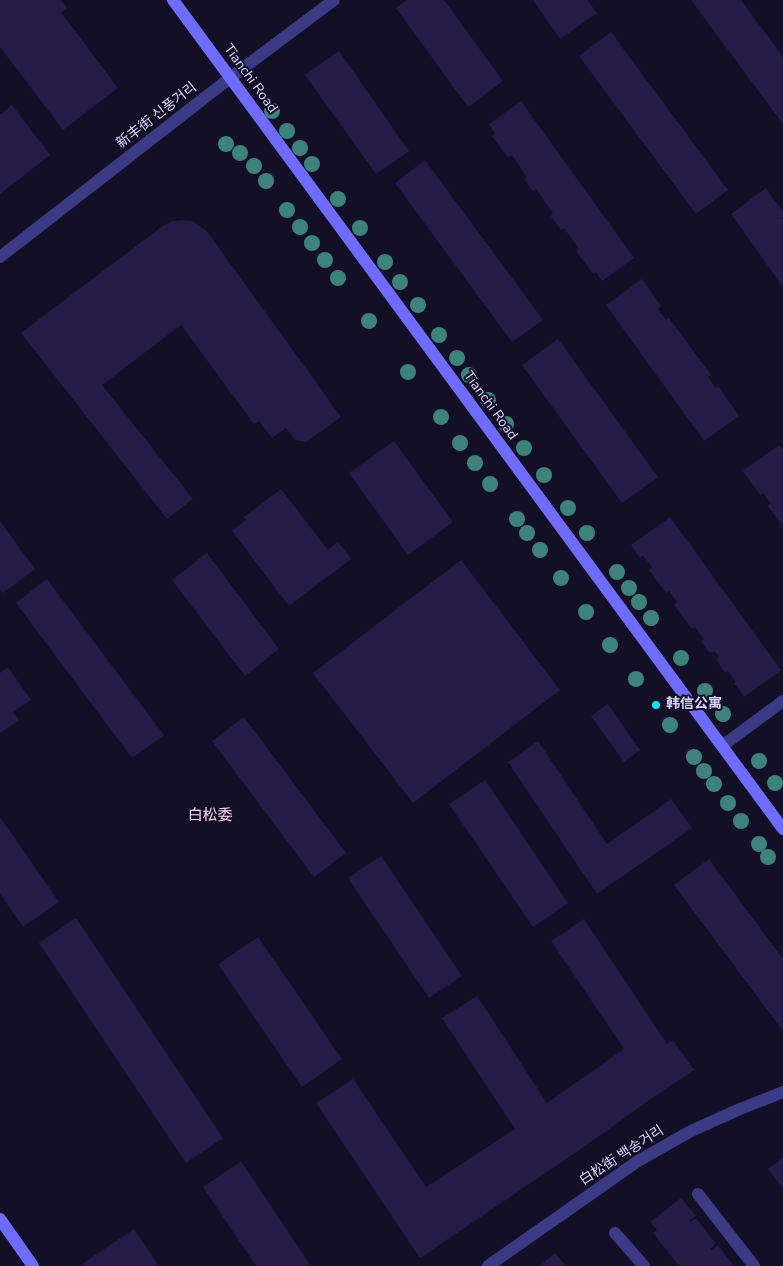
<!DOCTYPE html>
<meta charset="utf-8">
<style>
body{margin:0}
canvas{display:block;background:#130f26}
</style>
<canvas width="783" height="1266"></canvas>
<script>
const ctx = document.querySelector('canvas').getContext('2d');
ctx.lineJoin = 'round';
function fillPath(path, color) { ctx.fillStyle = color; ctx.fill(path, 'evenodd'); }
const toPath = rows => new Path2D(rows.map(r => 'M' + r).join(''));
function strokePath(path, color, width, dash) { ctx.strokeStyle = color; ctx.lineWidth = width; ctx.lineCap = dash ? 'butt' : 'round'; ctx.setLineDash(dash || []); ctx.stroke(path); }
function drawText(font, color, halo, rows, align = 'center') {
  ctx.font = font + ' "Nunito Sans","Noto Sans SC","Noto Sans KR",sans-serif'; ctx.lineWidth = 4; ctx.setLineDash([]); ctx.textBaseline = 'middle'; ctx.strokeStyle = halo; ctx.fillStyle = color; for (const [text, x, y, turn = 0] of rows) {
    ctx.save(); ctx.translate(x, y); ctx.rotate((+turn || 0) * Math.PI / 180); ctx.textAlign = isNaN(turn) ? turn : align; if (halo) ctx.strokeText(text, 0, 0); ctx.fillText(text, 0, 0); ctx.restore();
  }
}
const building = toPath([
 [0,0,61,0,67,8,61,12,118,88,63,130,0,47],
 [407,0,444,0,503,81,468,107,396,8],
 [533,0,587,0,597,13,560,39],
 [691,0,741,0,783,57,783,124],
 [611,32,728,190,696,214,579,56],
 [339,51,409,151,376,174,305,75],
 [521,101,634,258,602,281,596,272,593,274,576,251,579,249,564,228,561,230,550,215,553,213,536,189,533,191,524,179,527,177,512,155,508,158,492,136,495,133,489,124],
 [12,105,50,155,0,194,0,115],
 [425,160,543,320,512,342,395,183],
 [766,188,783,212,783,217,782,218,783,219,783,287,731,214],
 [183,220,192,221,206,230,341,417,306,442,295,440,286,428,272,438,259,421,254,424,181,325,102,385,193,499,167,519,21,333,164,225,173,221],
 [642,279,661,306,658,309,666,320,669,318,711,375,708,377,715,388,718,386,739,416,704,441,606,305],
 [558,339,658,477,622,503,522,365],
 [394,441,453,522,408,555,349,473],
 [779,445,783,450,783,522,781,524,768,506,771,503,763,493,760,495,743,471],
 [281,489,328,550,338,542,351,559,289,606,232,531,246,520,244,517],
 [670,517,781,670,744,697,734,683,736,682,728,671,725,673,716,659,719,657,714,651,710,653,701,641,704,639,695,627,692,629,674,605,677,602,669,591,666,593,649,570,652,567,643,555,640,558,631,545],
 [0,521,35,569,3,593,0,589],
 [207,553,279,649,245,676,172,580],
 [461,560,560,690,413,803,313,673],
 [47,579,164,735,132,758,16,603],
 [8,667,31,700,13,712,19,720,0,733,0,673],
 [608,704,640,750,624,762,591,716],
 [244,717,346,853,314,877,212,741],
 [538,741,607,844,671,799,692,828,597,894,508,762],
 [485,780,568,903,533,927,449,804],
 [0,817,59,902,23,927,0,894],
 [381,856,462,976,429,998,348,878],
 [709,859,783,959,783,1031,674,885],
 [76,918,223,1138,186,1163,39,943],
 [584,919,667,1044,673,1040,694,1070,655,1096,578,1151,420,1258,316,1103,353,1079,426,1187,515,1129,442,1018,477,996,547,1103,624,1049,551,941],
 [258,937,342,1059,302,1087,218,964],
 [783,1158,783,1188,768,1169],
 [241,1161,311,1266,256,1266,203,1187],
 [681,1198,696,1216,689,1221,690,1222,696,1218,716,1244,710,1249,711,1250,718,1245,734,1266,679,1266,653,1233,657,1230,650,1222],
 [134,1229,159,1266,83,1266,82,1264],
 [555,1253,566,1266,540,1266]
]);
const lane = toPath([
 [698,1194,754,1266],
 [615,1233,644,1266]
]);
const street = toPath([
 [0,257,230,78,334,0],
 [722,746,783,701],
 [488,1266,638,1161,691,1131,740,1109,783,1092]
]);
const secondary = toPath([
 [173,0,783,829],
 [0,1219,33,1266]
]);
const trees = [
 [272,111],
 [287,131],
 [226,144],
 [300,148],
 [240,153],
 [312,164],
 [254,166],
 [266,181],
 [338,199],
 [287,210],
 [300,227],
 [360,228],
 [312,243],
 [325,260],
 [385,262],
 [338,278],
 [400,282],
 [418,305],
 [369,321],
 [439,335],
 [457,358],
 [408,372],
 [469,375],
 [488,400],
 [441,417],
 [506,424],
 [460,443],
 [524,448],
 [475,463],
 [544,475],
 [490,484],
 [568,508],
 [517,519],
 [527,533],
 [587,533],
 [540,550],
 [617,572],
 [561,578],
 [629,588],
 [639,602],
 [586,612],
 [651,618],
 [610,645],
 [681,658],
 [636,679],
 [705,691],
 [723,714],
 [670,725],
 [694,757],
 [759,761],
 [704,771],
 [775,783],
 [714,784],
 [728,803],
 [741,821],
 [759,844],
 [768,857]
];
const markers = [
 [656,705,5,"#00e5ff"]
];
const streetNames = [
 ["Tianchi Road",250,79,54],
 ["新丰街 신풍거리",157,116,-38],
 ["Tianchi Road",490,406,54],
 ["白松街 백송거리",622,1156,-33]
];
const poiNames = [
 ["韩信公寓",666,705]
];
const neighbourhoodNames = [
 ["白松委",210,816]
];
fillPath(building, '#241b47');
strokePath(lane, '#3d3a85', 12);
strokePath(street, '#3d3a85', 12);
strokePath(secondary, '#6f6bff', 12);
ctx.fillStyle = '#3d827b';
for (const [x, y] of trees) { ctx.beginPath(); ctx.arc(x, y, 8, 0, 2 * Math.PI); ctx.fill(); }
for (const [x, y, r, color] of markers) { const dot = new Path2D(); dot.arc(x, y, r, 0, 2 * Math.PI); ctx.fillStyle = color; ctx.fill(dot); strokePath(dot, '#130f26', 2); }
drawText('14px', '#d9d4ff', '#130f26', streetNames);
drawText('bold 14px', '#d9d4ff', '#130f26', poiNames, 'left');
drawText('15px', '#ffd6f0', '#130f26', neighbourhoodNames);
</script>
